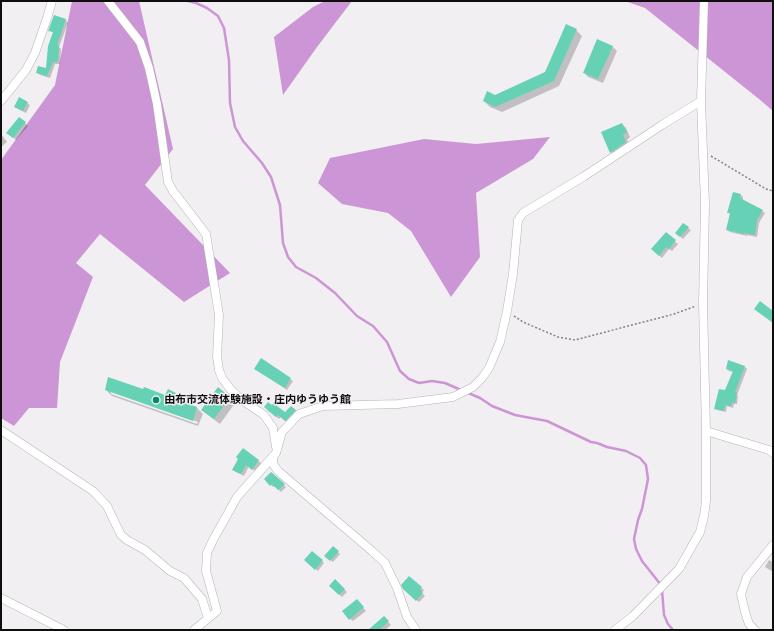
<!DOCTYPE html>
<meta charset="utf-8">
<style>
body{margin:0}
#map{position:relative;width:774px;height:631px;overflow:hidden;background:#f2eff2;font-family:"Golos Text",sans-serif}
canvas{display:block}
.frame{position:absolute;inset:0;border:2px solid #0f0e0f;pointer-events:none}
</style>
<div id="map">
<canvas width="774" height="631"></canvas>
<div class="frame"></div>
</div>
<script>
const ctx = document.querySelector('canvas').getContext('2d');
ctx.lineJoin = 'round';
function fillPath(path, color) { ctx.fillStyle = color; ctx.fill(path, 'evenodd'); }
const toPath = rows => new Path2D(rows.map(r => 'M' + r).join(''));
function strokePath(path, color, width, dash) { ctx.strokeStyle = color; ctx.lineWidth = width; ctx.lineCap = dash ? 'butt' : 'round'; ctx.setLineDash(dash || []); ctx.stroke(path); }
function drawText(font, color, halo, rows, align = 'center') {
  ctx.font = font + ' "Golos Text","Noto Sans JP",sans-serif'; ctx.lineWidth = 3; ctx.setLineDash([]); ctx.textBaseline = 'middle'; ctx.strokeStyle = halo; ctx.fillStyle = color; for (const [text, x, y, turn = 0] of rows) {
    ctx.save(); ctx.translate(x, y); ctx.rotate((+turn || 0) * Math.PI / 180); ctx.textAlign = isNaN(turn) ? turn : align; if (halo) ctx.strokeText(text, 0, 0); ctx.fillText(text, 0, 0); ctx.restore();
  }
}
const forest = toPath([
 [72,1,139,1,173,149,145,185,230,273,184,302,100,234,76,263,93,277,60,362,57,408,29,408,14,426,1,418,1,160,55,85],
 [325,1,352,1,317,47,283,95,274,37,313,7],
 [625,1,773,1,773,111,759,99,645,8],
 [550,137,533,159,476,193,480,257,451,297,411,231,388,213,342,204,318,183,330,158,424,139,476,144]
]);
const shadow = toPath([
 [54,16,66,20,68,23,59,47,61,49,60,64,55,64,50,78,40,75,37,72,47,70,54,33,50,30],
 [576,30,582,36,559,86,502,112,490,107,484,101,545,73],
 [612,46,617,51,603,83,588,77,584,72],
 [27,103,30,105,26,113,18,109,15,107],
 [25,123,28,126,16,140,10,135],
 [622,124,626,128,630,137,627,140,630,146,615,156,611,152],
 [1,134,7,142,1,147],
 [734,193,741,195,743,197,743,200,762,211,765,213,759,223,757,237,747,235,747,236,730,232,727,230,731,215,728,212],
 [683,224,691,230,683,239,676,233],
 [666,234,678,244,672,251,669,249,662,258,655,252],
 [729,362,745,367,747,369,737,395,738,396,737,404,734,404,733,408,727,406,726,412,717,410,715,408,726,391,733,372,729,371,727,369],
 [258,371,290,379,293,381,287,390],
 [106,390,143,390,166,396,176,394,181,399,181,402,197,408,203,414,198,426,112,396],
 [111,391,198,422,197,424,111,394],
 [229,397,235,403,220,424,208,415,202,410],
 [267,410,285,414,295,410,298,413,288,423,281,417,279,419],
 [243,449,261,463,255,471,249,466,244,476,236,472,233,470],
 [271,473,286,487,281,492,275,486,273,487,265,479],
 [333,547,340,554,333,562,325,556],
 [769,560,773,562,773,572,765,567],
 [322,561,324,563,318,571,308,563],
 [409,577,424,590,422,593,425,596,419,602,404,588],
 [335,581,347,592,342,597,330,586],
 [359,603,366,611,353,621,350,619],
 [384,617,391,625,385,630,374,630]
]);
const stream = toPath([
 [188,1,196,3,207,8,218,16,224,28,229,60,230,103,235,127,243,141,262,163,271,177,280,205,283,243,288,257,296,267,316,278,335,293,357,316,373,326,387,342,400,371,409,379,419,383,432,381,445,383,461,390],
 [466,392,480,398,492,406,515,415,547,421,591,442,597,443,607,447,626,451,640,458,646,465,648,479,642,509,638,520,634,539,636,549,642,561,661,585],
 [662,590,664,615,668,624,673,630]
]);
const building = toPath([
 [54,15,66,19,57,45,59,45,58,62,53,62,47,76,36,73,38,66,46,68,48,46,53,32,48,31],
 [566,24,577,29,554,81,495,107,483,101,487,91,495,95,545,72],
 [597,39,613,46,598,79,583,73],
 [19,97,28,102,23,111,14,107],
 [19,117,26,122,13,138,6,133],
 [622,123,627,132,623,135,626,142,610,153,601,132],
 [733,192,741,194,740,198,763,210,757,220,755,235,744,233,744,234,726,230,730,213,727,213],
 [683,223,689,227,680,237,675,233],
 [666,232,676,240,669,249,666,247,659,256,651,249],
 [760,301,773,311,773,323,754,309],
 [261,358,291,378,285,388,254,369],
 [728,360,745,366,735,392,737,393,735,403,732,402,731,406,725,405,724,411,714,409,719,389,725,390,733,371,726,369],
 [108,377,143,389,144,387,165,395,168,389,176,393,174,398,197,407,193,421,105,390],
 [218,387,230,397,214,419,201,410],
 [268,402,272,405,273,403,285,412,291,406,296,410,285,421,278,415,276,417,264,407],
 [243,448,259,460,252,470,246,465,241,474,232,470,238,459,236,457],
 [271,472,285,484,278,490,272,484,270,486,264,479],
 [333,546,339,551,330,561,324,556],
 [312,551,323,560,315,570,304,560],
 [409,576,422,587,420,589,423,593,416,601,403,589,401,585],
 [335,579,345,589,339,595,329,586],
 [357,599,364,607,349,620,342,611],
 [384,616,389,621,379,630,368,630]
]);
const path = toPath([
 [711,156,766,189,773,191],
 [514,316,523,322,558,337,575,340,674,314,696,306]
]);
const minor = toPath([
 [108,1,140,42,149,68,157,104,168,182,173,191,206,234,219,315,217,357,219,370,222,378,231,390,242,400,264,415,273,428,276,447],
 [1,101,26,70,35,53,47,18,52,1],
 [1,430,93,491,107,506,121,535,127,540,145,550,170,571,184,578,202,599,208,618],
 [706,431,769,450,773,453],
 [273,456,273,464,278,471,372,551,385,563,397,588,407,617,416,630],
 [1,598,64,630],
 [194,630,217,611,206,571,207,553,213,540,237,497,276,453,282,432,299,414,323,406,398,404,453,397,473,387,482,378,489,368,500,342,507,311,513,274,518,220,523,213,583,177,662,125,701,101],
 [615,630,633,616,679,569,700,532,704,516,706,501,706,431,703,303,705,204,701,101,704,1],
 [755,630,749,624,745,612,741,594,747,577,773,545]
]);
const markers = [
 [156,400,4,"#01896f"]
];
const poiNames = [
 ["由布市交流体験施設・庄内ゆうゆう館",164,400]
];
fillPath(forest, '#cc95d5');
fillPath(shadow, '#0003');
strokePath(stream, '#cd95d5', 2.5);
fillPath(building, '#66d1b4');
strokePath(minor, '#b6b3b7', 9);
strokePath(path, '#848284', 1.5, [2, 2]);
strokePath(minor, '#fff', 8);
for (const [x, y, r, color] of markers) { const dot = new Path2D(); dot.arc(x, y, r, 0, 2 * Math.PI); ctx.fillStyle = color; ctx.fill(dot); strokePath(dot, '#f2eff2', 1.5); }
drawText('bold 11px', '#0f0e0f', '#f2eff2', poiNames, 'left');
</script>
